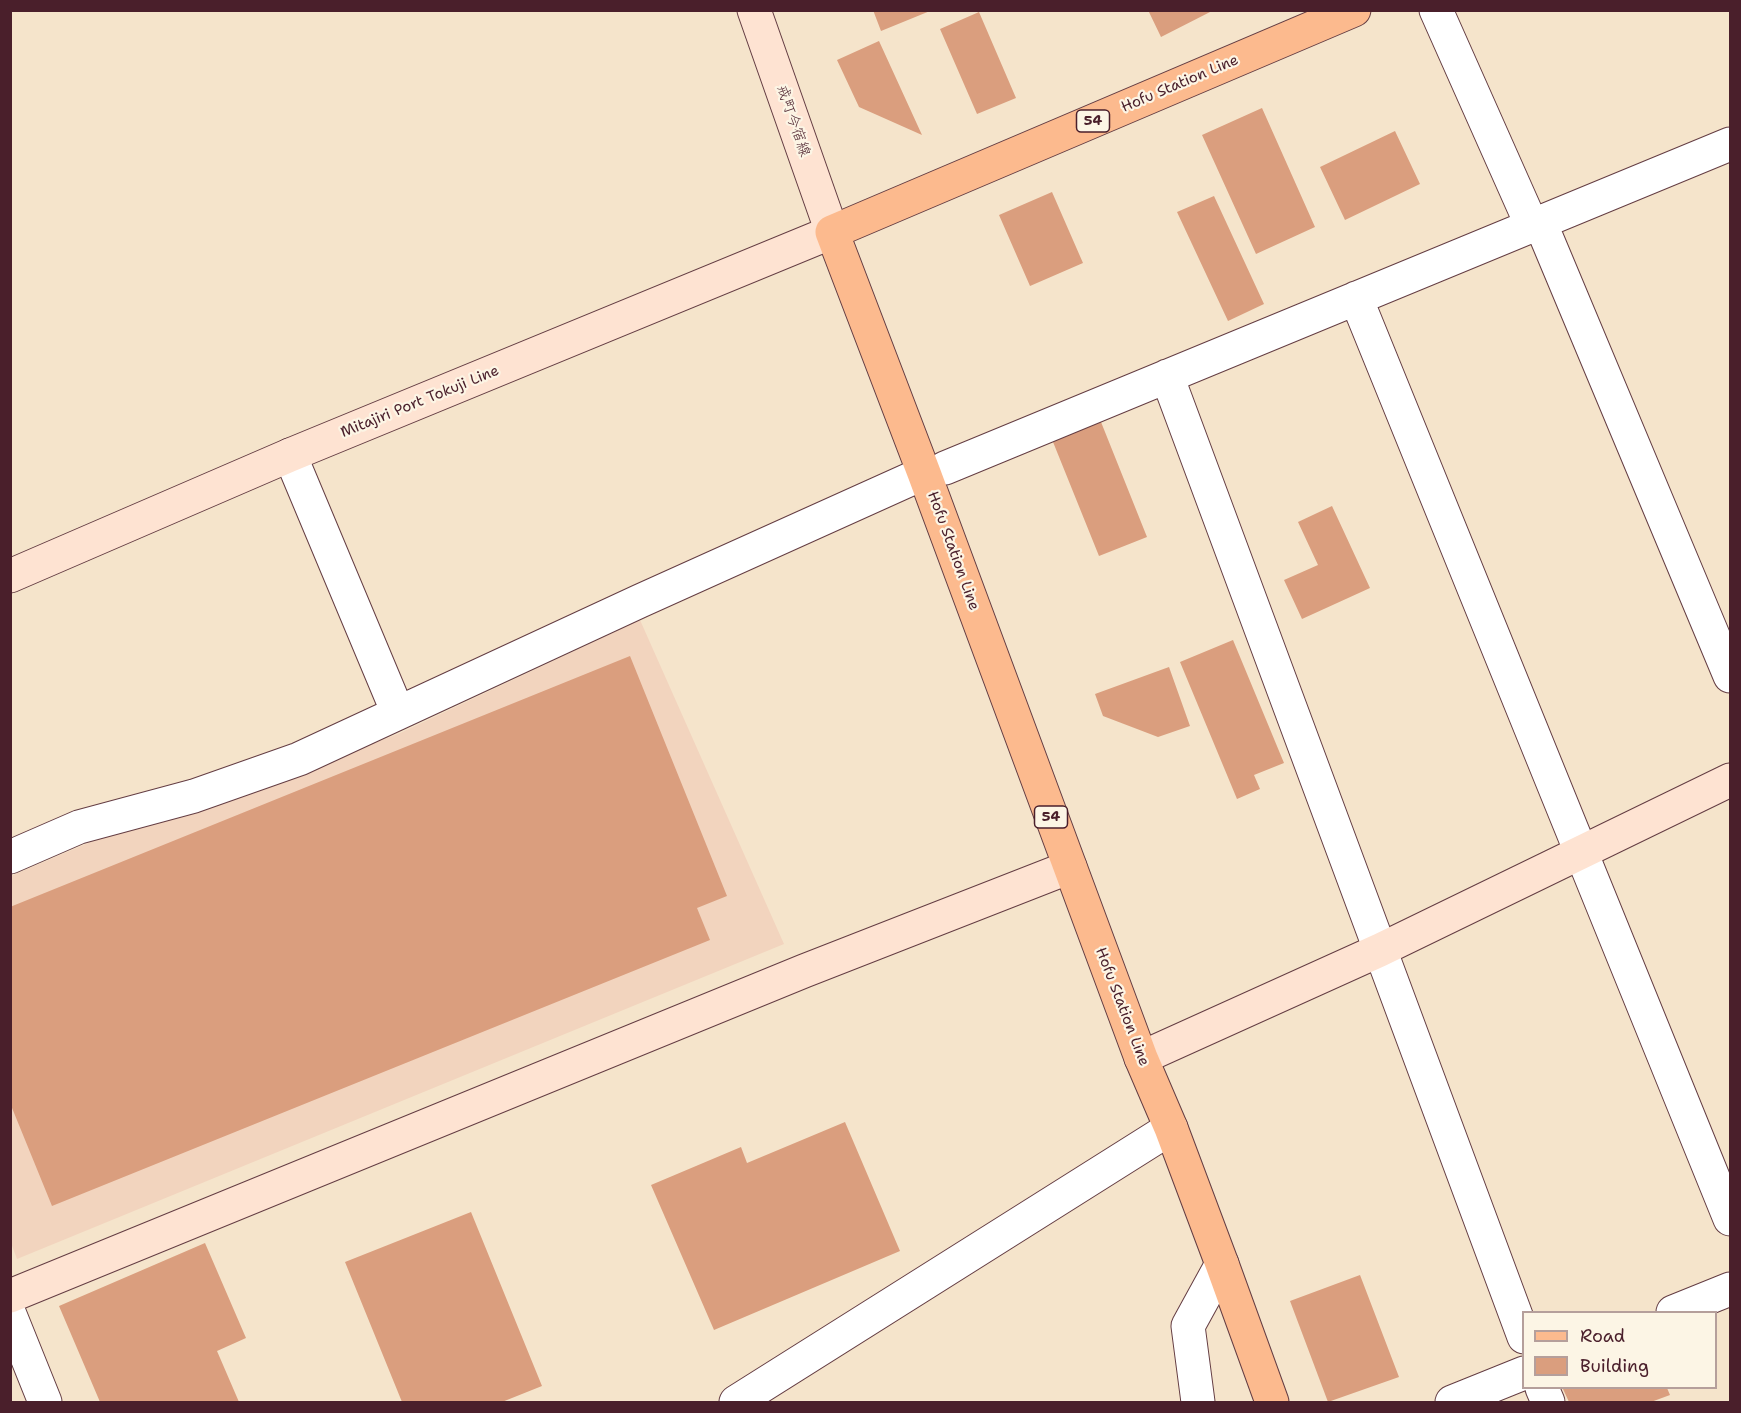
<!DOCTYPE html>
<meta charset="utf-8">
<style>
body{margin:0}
#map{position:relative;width:1741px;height:1413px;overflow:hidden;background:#f5e4cb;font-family:"Shantell Sans",sans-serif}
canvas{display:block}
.frame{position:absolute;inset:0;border:12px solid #4a1f2b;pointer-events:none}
.legend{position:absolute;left:1522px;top:1311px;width:195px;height:78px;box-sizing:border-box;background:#fcf5e5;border:2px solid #b59f9b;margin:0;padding:8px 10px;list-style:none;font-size:18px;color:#4a1f2b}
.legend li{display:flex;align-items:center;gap:12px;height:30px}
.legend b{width:30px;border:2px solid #b59f9b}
</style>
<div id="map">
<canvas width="1741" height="1413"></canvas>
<div class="frame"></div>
<ul class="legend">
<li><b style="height:8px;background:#fcba8e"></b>Road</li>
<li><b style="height:16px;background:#da9e7e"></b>Building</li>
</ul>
</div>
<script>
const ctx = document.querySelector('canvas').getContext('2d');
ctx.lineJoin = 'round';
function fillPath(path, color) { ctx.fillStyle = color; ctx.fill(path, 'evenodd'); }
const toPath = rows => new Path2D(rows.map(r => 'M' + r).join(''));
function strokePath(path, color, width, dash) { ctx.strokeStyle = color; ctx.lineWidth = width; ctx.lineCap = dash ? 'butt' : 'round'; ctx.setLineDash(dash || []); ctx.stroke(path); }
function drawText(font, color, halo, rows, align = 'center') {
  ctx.font = font + ' "Shantell Sans","Klee One",sans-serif'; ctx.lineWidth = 4.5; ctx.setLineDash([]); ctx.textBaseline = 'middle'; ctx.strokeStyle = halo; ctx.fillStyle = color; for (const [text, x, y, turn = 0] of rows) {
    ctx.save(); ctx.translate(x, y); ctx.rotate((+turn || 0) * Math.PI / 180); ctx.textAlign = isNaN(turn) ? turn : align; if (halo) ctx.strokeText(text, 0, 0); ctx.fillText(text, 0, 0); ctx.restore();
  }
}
const built = toPath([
 [640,620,784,944,17,1259,11,1243,11,876,107,835,259,786,398,734]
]);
const building = toPath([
 [873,10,930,10,930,11,881,31],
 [1148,10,1214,10,1161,37],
 [979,12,1016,98,977,114,940,29],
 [879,41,922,135,859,107,837,60],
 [1262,108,1315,227,1256,254,1202,135],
 [1395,131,1420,184,1345,220,1320,167],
 [1052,192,1083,263,1030,286,999,215],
 [1214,196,1264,304,1228,321,1177,212],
 [1099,417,1147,537,1099,556,1051,437],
 [1332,506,1370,588,1302,619,1284,580,1318,565,1298,522],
 [1233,640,1284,763,1254,775,1260,789,1237,799,1180,662],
 [630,656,727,896,697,908,710,940,52,1206,10,1103,10,907],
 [1169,667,1190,726,1158,737,1103,716,1095,694],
 [845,1122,900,1251,714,1330,651,1185,741,1147,747,1163],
 [471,1212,542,1386,502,1402,402,1402,345,1262],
 [205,1243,246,1338,217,1351,239,1402,100,1402,59,1306],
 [1360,1275,1399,1377,1328,1402,1290,1301],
 [1568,1388,1667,1388,1670,1395,1651,1402,1569,1402,1563,1389]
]);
const street = toPath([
 [1436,10,1532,226],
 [1540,222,1730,676],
 [1356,298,1730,1219],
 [1167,376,1524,1337],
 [290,455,398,713],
 [945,468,1730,144],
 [10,857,79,827,194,796,299,759,640,601,924,473],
 [1673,1312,1730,1289],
 [10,1315,45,1402],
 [1542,1388,1548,1402],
 [736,1402,1171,1128],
 [1198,1402,1188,1326,1222,1264],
 [1452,1402,1524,1373]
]);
const secondary = toPath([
 [10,576,290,455,832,232,754,10],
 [1141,1058,1380,950,1730,780],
 [10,1296,804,971,1070,867]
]);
const primary = toPath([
 [1272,1402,1222,1264,1171,1128,1141,1058,924,473,832,232,1354,10]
]);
const shields = [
 [1093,121,33],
 [1051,817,33]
];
const shieldNames = [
 ["54",1093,121],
 ["54",1051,817]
];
const streetNames = [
 ["Hofu Station Line",1180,84,-23],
 ["戒町今宿線",793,121,71],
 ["Mitajiri Port Tokuji Line",420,402,-22],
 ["Hofu Station Line",953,551,70],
 ["Hofu Station Line",1122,1007,69]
];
fillPath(built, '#f2d4be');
fillPath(building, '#da9e7e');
strokePath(street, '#643d43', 35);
strokePath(secondary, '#643d43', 35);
strokePath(primary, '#643d43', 35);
strokePath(street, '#fff', 33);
strokePath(secondary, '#fee3d2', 33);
strokePath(primary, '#fcba8e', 33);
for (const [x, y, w] of shields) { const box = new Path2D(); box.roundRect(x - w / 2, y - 11, w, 22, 4.5); ctx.fillStyle = '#fcf5e5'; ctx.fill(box); strokePath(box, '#4a1f2b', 1.5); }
drawText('bold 14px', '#4a1f2b', null, shieldNames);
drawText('15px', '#4a1f2b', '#fcf5e5', streetNames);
</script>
